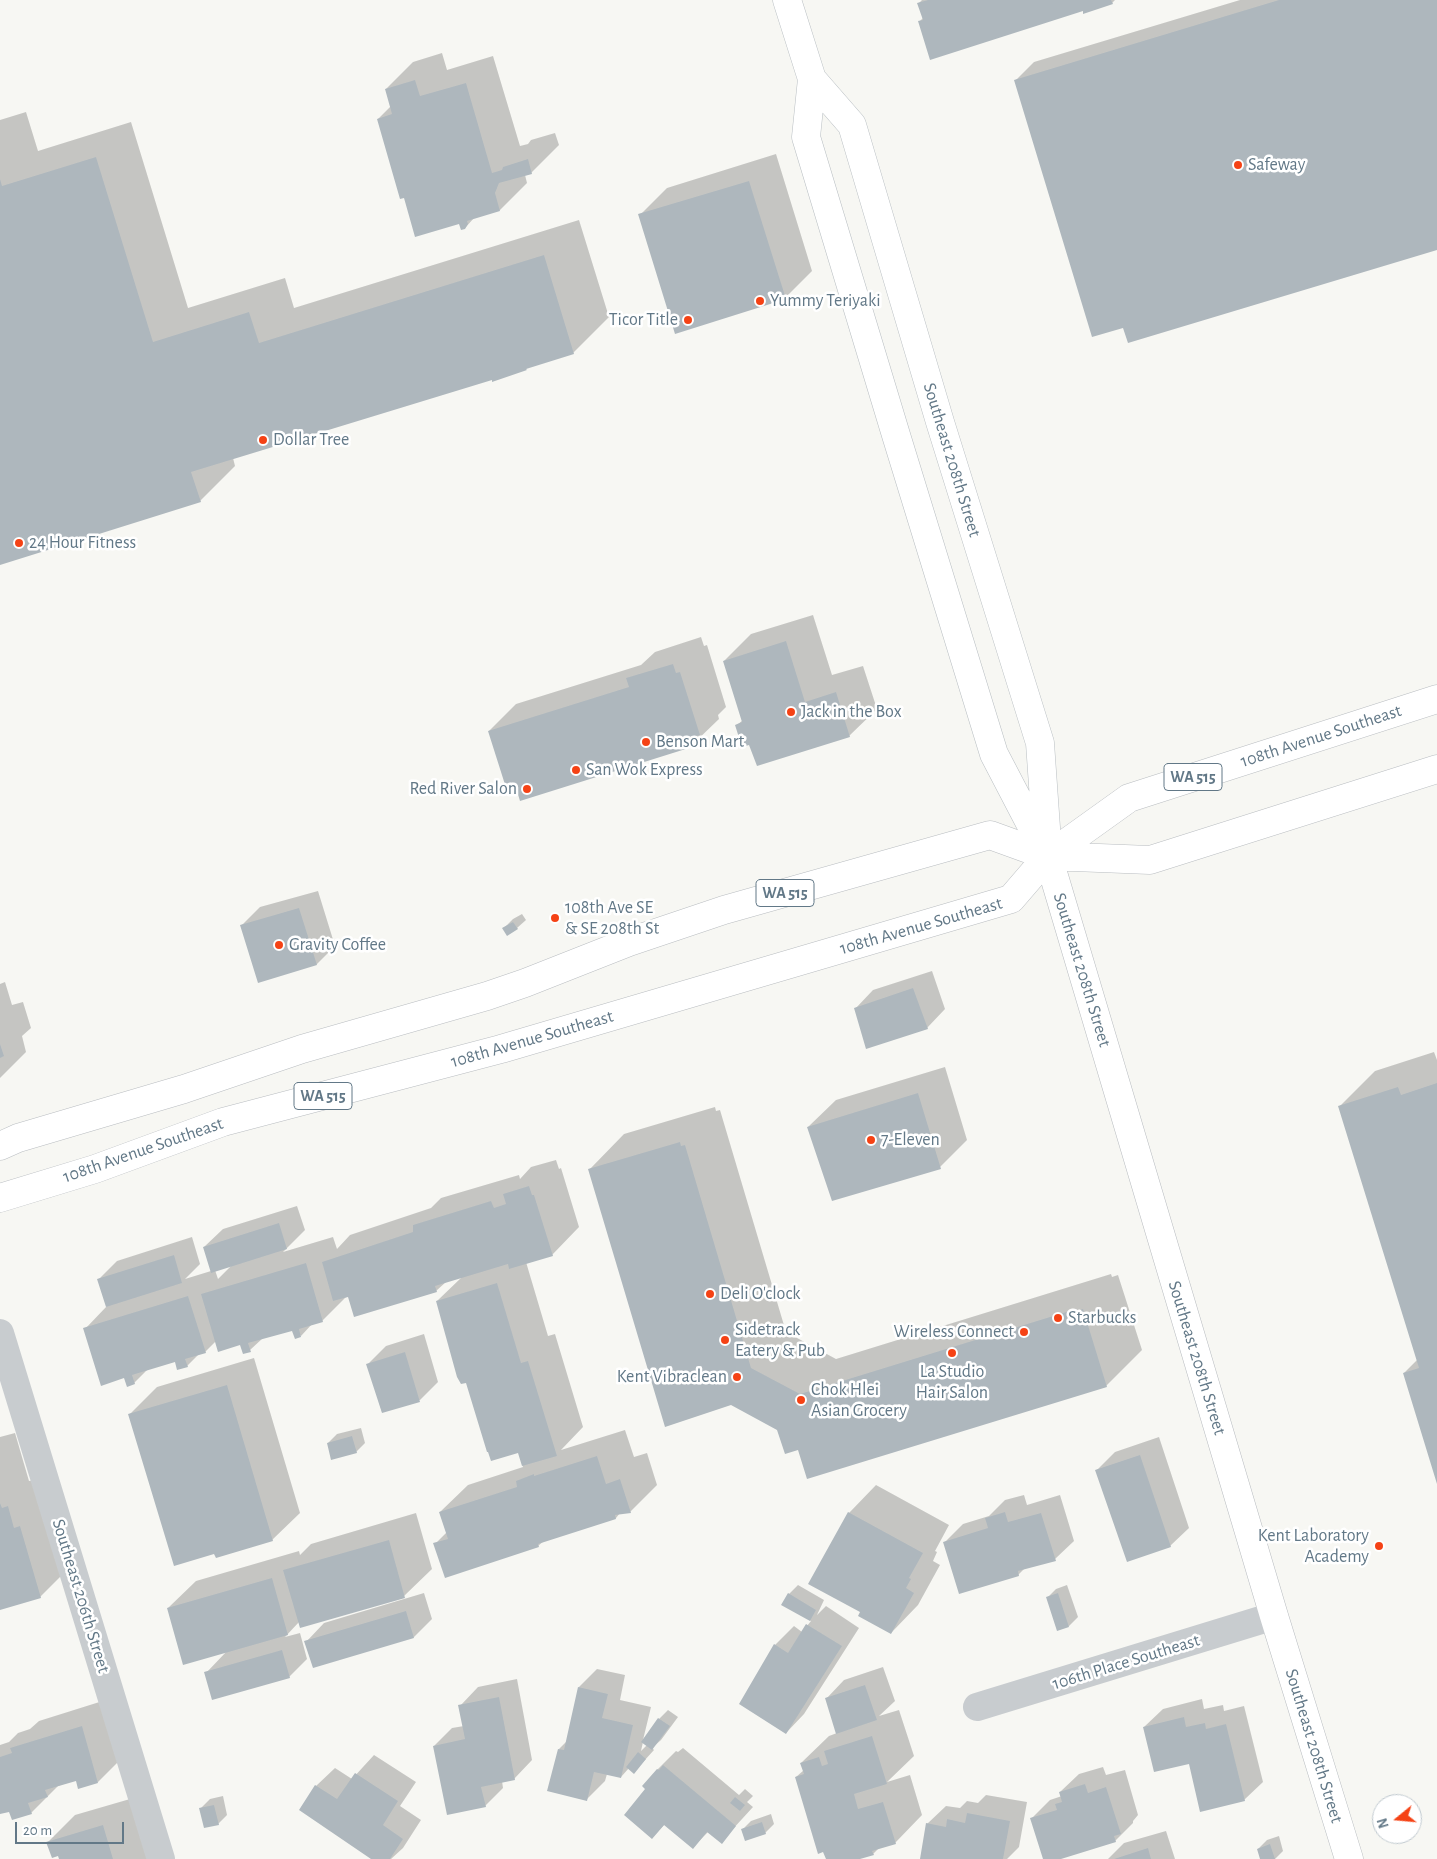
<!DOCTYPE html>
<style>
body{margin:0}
#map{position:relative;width:1437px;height:1859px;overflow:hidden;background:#f7f7f3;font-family:"Alegreya Sans",sans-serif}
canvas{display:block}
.north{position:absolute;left:1372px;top:1794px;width:50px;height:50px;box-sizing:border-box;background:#fff;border:1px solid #c0c9cf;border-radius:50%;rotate:253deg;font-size:14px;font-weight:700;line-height:20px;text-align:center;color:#627887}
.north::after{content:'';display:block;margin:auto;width:18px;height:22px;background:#f54215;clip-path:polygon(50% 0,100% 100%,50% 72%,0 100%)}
.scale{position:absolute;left:15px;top:1822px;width:109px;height:22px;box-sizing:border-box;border:2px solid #627887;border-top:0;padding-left:6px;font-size:15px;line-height:18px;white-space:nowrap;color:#627887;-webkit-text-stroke:4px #fff;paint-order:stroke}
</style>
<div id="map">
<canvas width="1437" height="1859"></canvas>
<div class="north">N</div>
<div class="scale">20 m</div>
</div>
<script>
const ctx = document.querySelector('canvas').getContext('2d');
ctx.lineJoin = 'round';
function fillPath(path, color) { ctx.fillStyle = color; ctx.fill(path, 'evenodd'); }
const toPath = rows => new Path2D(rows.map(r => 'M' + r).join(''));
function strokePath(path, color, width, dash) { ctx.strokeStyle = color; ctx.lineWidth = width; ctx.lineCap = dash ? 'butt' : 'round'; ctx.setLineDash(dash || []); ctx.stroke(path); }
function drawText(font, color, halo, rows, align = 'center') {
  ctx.font = font + ' "Alegreya Sans",sans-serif'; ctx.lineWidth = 5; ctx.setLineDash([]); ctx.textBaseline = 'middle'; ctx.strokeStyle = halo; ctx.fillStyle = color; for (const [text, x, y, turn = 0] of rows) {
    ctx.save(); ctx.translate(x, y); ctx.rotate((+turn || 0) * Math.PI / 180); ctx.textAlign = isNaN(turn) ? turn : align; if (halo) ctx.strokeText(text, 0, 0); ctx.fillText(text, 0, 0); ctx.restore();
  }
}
const shadow = toPath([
 [922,0,1115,0,1112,3,1084,10,919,22,923,18,919,3],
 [1240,0,1437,0,1437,248,1124,326,1016,80,1034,62],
 [442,53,447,70,493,56,520,146,528,144,531,140,555,133,559,145,531,173,525,175,527,183,500,210,474,218,465,228,460,223,405,196,378,119,391,106,386,89,413,62],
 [26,112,38,151,131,122,188,308,285,278,294,308,579,220,609,317,573,353,529,366,526,369,493,378,233,458,235,466,200,501,0,563,0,120],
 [776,154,812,271,785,298,640,215,667,188],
 [813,615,832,675,863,666,877,709,849,736,750,743,737,725,743,720,724,661,751,634],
 [701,637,704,646,707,645,726,707,718,715,719,719,691,746,518,790,489,731,516,704,641,665,655,652],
 [318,891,335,946,317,964,259,981,241,926,260,907],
 [522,914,526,920,517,928,504,928,513,919],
 [932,971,945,1009,927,1028,855,1009,873,990],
 [5,982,12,1005,23,1002,31,1028,22,1036,26,1052,0,1078,0,984],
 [1434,1052,1437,1060,1437,1481,1404,1373,1418,1359,1340,1106,1375,1071],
 [945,1067,967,1140,940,1167,808,1127,836,1100],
 [715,1107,716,1111,720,1110,786,1332,836,1359,1111,1274,1112,1277,1118,1275,1142,1350,1106,1386,799,1448,779,1429,589,1170,624,1134],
 [556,1160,559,1169,561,1168,579,1227,552,1255,526,1262,548,1336,555,1334,583,1427,561,1450,625,1430,634,1457,647,1453,657,1485,630,1512,620,1513,616,1518,545,1540,538,1546,435,1544,447,1532,440,1512,468,1485,523,1467,519,1451,467,1381,437,1301,462,1277,446,1282,436,1291,348,1295,322,1321,313,1323,301,1336,293,1329,263,1338,250,1350,241,1344,216,1341,205,1352,199,1354,187,1366,176,1361,148,1369,134,1383,125,1377,85,1329,107,1306,99,1279,117,1261,192,1237,200,1264,185,1279,211,1271,204,1247,223,1229,297,1206,305,1230,283,1252,333,1237,337,1249,350,1235,431,1208,441,1198,519,1175,520,1179,531,1167],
 [232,1265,218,1279,215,1270],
 [424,1334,438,1382,420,1400,382,1412,368,1364,386,1346],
 [254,1358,300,1513,272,1540,130,1414,157,1387],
 [361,1428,365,1443,356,1452,328,1443,337,1434],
 [15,1433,29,1481,35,1480,67,1570,40,1597,0,1609,0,1437],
 [1159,1437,1189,1528,1170,1546,1097,1470,1115,1452],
 [876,1485,949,1525,935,1551,937,1552,933,1561,940,1565,918,1605,891,1633,861,1612,849,1513],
 [1024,1495,1027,1505,1060,1495,1074,1541,1055,1559,1025,1568,1018,1575,945,1542,963,1524,989,1516,1005,1500],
 [416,1513,432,1569,404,1596,299,1622,285,1637,300,1633,307,1659,289,1677,206,1673,227,1651,168,1608,196,1581,299,1551,300,1555,311,1544],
 [798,1585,824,1600,817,1615,826,1606,859,1628,804,1714,786,1733,756,1676,775,1645,794,1626,802,1632,811,1621,783,1604,789,1594],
 [1067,1585,1078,1617,1069,1626,1058,1630,1047,1598,1056,1589],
 [424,1593,432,1619,414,1637,306,1642,324,1623],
 [883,1667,895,1701,879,1716,899,1710,914,1756,887,1782,910,1775,922,1815,895,1843,880,1847,873,1854,855,1859,827,1859,796,1777,804,1770,801,1763,829,1736,837,1733,826,1699,844,1680],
 [597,1669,625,1675,620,1700,651,1707,643,1740,659,1719,668,1710,678,1717,661,1740,652,1748,654,1750,634,1772,629,1768,621,1777,607,1774,605,1781,587,1799,559,1749,567,1741,579,1687],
 [643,1742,647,1745,641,1751],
 [517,1679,532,1760,514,1779,502,1781,503,1788,485,1806,434,1746,452,1728,464,1726,460,1706,478,1687],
 [109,1699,125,1755,98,1782,77,1779,58,1786,31,1813,10,1810,0,1813,0,1745,9,1742,18,1733,30,1729,39,1721],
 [1202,1699,1204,1709,1223,1705,1224,1711,1244,1706,1263,1782,1244,1800,1189,1763,1144,1727,1163,1709],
 [683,1748,739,1795,745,1789,753,1796,747,1802,753,1807,721,1842,709,1831,693,1847,665,1824,652,1838,647,1789,658,1769,676,1751,678,1752],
 [374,1755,416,1782,400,1806,421,1820,403,1848,391,1859,374,1859,316,1786,335,1768,352,1779],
 [1103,1767,1106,1775,1125,1770,1138,1815,1133,1821,1133,1823,1115,1841,1057,1859,1044,1859,1032,1818,1050,1800,1062,1796,1060,1792,1079,1774],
 [986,1795,1027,1802,1019,1847,1007,1859,921,1859,927,1824,946,1806,960,1808,967,1801,978,1803],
 [223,1796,227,1815,218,1824,201,1808,210,1799],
 [130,1799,148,1859,61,1859,48,1842,75,1815],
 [771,1814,774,1824,765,1833,743,1829,751,1821],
 [1166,1831,1175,1859,1108,1859,1124,1843],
 [1279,1836,1283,1851,1275,1859,1262,1859,1258,1849,1267,1840]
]);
const building = toPath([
 [928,0,1111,0,1113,4,1083,14,1083,11,930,60,918,21,923,20,917,3],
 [1279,0,1437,0,1437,250,1128,343,1123,328,1092,337,1014,80],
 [415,80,420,96,466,83,492,173,502,170,503,167,528,159,532,174,499,183,495,193,500,211,467,221,468,224,465,229,461,230,459,224,415,237,404,198,400,199,377,119,392,114,385,89],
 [96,157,153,342,249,312,259,343,544,255,574,354,526,369,527,370,492,382,492,380,191,472,201,502,0,565,0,179,2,186],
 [749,181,786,299,675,334,638,214],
 [786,641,805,702,836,692,850,737,757,766,749,745,742,747,735,725,742,722,723,661],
 [673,664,676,673,680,672,700,735,689,738,692,747,520,801,517,791,508,794,488,731,629,687,626,678],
 [299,908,317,965,258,983,240,925],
 [513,922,518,929,507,936,502,928],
 [913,988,928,1029,866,1049,854,1008],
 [0,1044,4,1056,0,1058],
 [1437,1083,1437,1484,1403,1373,1419,1368,1338,1106,1398,1087,1401,1095],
 [918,1093,941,1169,832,1201,807,1127],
 [680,1142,681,1146,685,1145,751,1368,800,1394,1076,1309,1077,1311,1083,1309,1107,1387,807,1479,798,1450,785,1454,777,1430,731,1405,665,1427,588,1169],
 [529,1186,532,1195,534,1195,553,1256,509,1269,508,1264,435,1286,437,1292,354,1317,348,1297,333,1301,322,1262,413,1232,413,1225,491,1201,494,1208,506,1204,503,1194],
 [279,1223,287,1249,211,1273,203,1247],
 [174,1255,182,1283,106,1307,97,1279],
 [306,1263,323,1322,299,1329,301,1337,295,1339,292,1331,248,1343,251,1352,243,1354,240,1345,218,1352,201,1294],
 [497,1283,521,1363,528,1361,557,1456,522,1466,518,1453,491,1461,488,1452,487,1452,466,1383,461,1384,457,1377,436,1301],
 [188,1296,206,1353,185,1359,188,1367,177,1370,175,1362,132,1375,135,1384,127,1387,124,1378,101,1386,83,1328],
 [405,1352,420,1402,382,1413,366,1364],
 [227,1385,273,1541,216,1558,214,1554,174,1566,128,1414],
 [352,1436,357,1453,331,1460,327,1443],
 [1140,1455,1171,1547,1127,1562,1095,1470],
 [597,1456,606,1484,620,1479,631,1513,615,1515,616,1519,538,1544,539,1547,445,1578,433,1543,448,1539,439,1512,517,1487,516,1481,534,1474,534,1476],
 [0,1503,2,1508,8,1506,14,1528,20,1526,41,1598,0,1610],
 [848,1512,923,1553,909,1578,911,1579,906,1588,914,1593,891,1634,858,1616,860,1612,808,1584],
 [1005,1512,1008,1522,1041,1513,1056,1561,1018,1571,1019,1576,959,1594,943,1542,988,1528,985,1518],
 [389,1540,405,1598,300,1628,283,1570],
 [272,1578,288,1635,183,1665,167,1608],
 [788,1593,816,1610,810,1621,781,1605],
 [1058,1593,1069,1627,1057,1631,1046,1597],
 [406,1611,414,1638,313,1668,304,1641],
 [806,1624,842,1646,786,1734,739,1704,774,1644,788,1653],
 [282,1650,290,1678,212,1700,204,1672],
 [865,1685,877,1720,836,1734,825,1698],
 [578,1687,608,1694,602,1718,633,1725,621,1778,594,1772,587,1801,547,1791,558,1749,564,1750],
 [499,1697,515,1780,481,1787,486,1807,447,1815,433,1746,465,1739,458,1705],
 [1184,1717,1186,1727,1205,1723,1206,1729,1226,1724,1245,1801,1200,1812,1189,1764,1154,1772,1143,1727],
 [658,1718,670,1726,652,1750,641,1742],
 [82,1726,98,1783,78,1789,76,1781,45,1790,48,1797,28,1803,32,1814,12,1820,9,1812,0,1814,0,1757,12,1753,10,1748],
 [872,1736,887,1784,854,1794,858,1809,883,1802,896,1844,872,1851,874,1855,860,1859,826,1859,823,1852,818,1854,795,1777,804,1774,800,1763,819,1757,822,1766,828,1764,824,1751],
 [638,1752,646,1759,634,1774,626,1767],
 [663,1765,736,1826,722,1844,707,1832,693,1849,664,1825,652,1839,624,1815,645,1789,642,1786,657,1769,659,1770],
 [355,1773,398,1801,383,1825,403,1839,390,1859,371,1859,299,1810,315,1785,337,1799],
 [1085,1784,1088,1793,1106,1787,1121,1834,1114,1836,1116,1842,1061,1859,1043,1859,1030,1818,1057,1810,1055,1804,1062,1802,1059,1792],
 [735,1797,745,1805,740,1811,730,1803],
 [214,1805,219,1825,204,1828,199,1808],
 [967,1813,1010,1821,1003,1859,920,1859,926,1823,946,1827,947,1819,965,1823],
 [762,1822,766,1834,745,1841,741,1829],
 [103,1825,113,1859,59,1859,58,1856,52,1858,46,1842],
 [1270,1844,1275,1859,1260,1859,1257,1849],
 [1148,1848,1151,1859,1114,1859]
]);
const minor = toPath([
 [0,1333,161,1859],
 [977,1707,1274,1616]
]);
const secondary = toPath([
 [787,0,812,79,852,125,940,422,1040,743,1048,856],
 [812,79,806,137,896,435,994,754,1043,848]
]);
const primary = toPath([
 [1048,856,1274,1616,1349,1859],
 [0,1146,18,1138,184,1089,302,1049,487,996,525,983,629,942,724,910,990,835,1048,856,1150,860,1437,769],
 [0,1198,95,1169,223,1122,501,1049,1011,899,1048,856,1129,798,1437,699]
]);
const markers = [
 [1238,165,5,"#f54215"],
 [760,301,5,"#f54215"],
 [688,320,5,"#f54215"],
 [263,440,5,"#f54215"],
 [19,543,5,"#f54215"],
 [791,712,5,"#f54215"],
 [646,742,5,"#f54215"],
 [576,770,5,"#f54215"],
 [527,789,5,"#f54215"],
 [555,918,5,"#f54215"],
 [279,945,5,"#f54215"],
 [871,1140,5,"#f54215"],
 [710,1294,5,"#f54215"],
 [1058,1318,5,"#f54215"],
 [1024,1332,5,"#f54215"],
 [725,1340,5,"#f54215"],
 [952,1353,5,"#f54215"],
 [737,1377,5,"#f54215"],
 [801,1400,5,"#f54215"],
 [1379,1546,5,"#f54215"]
];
const shields = [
 [1193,777,58],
 [785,893,58],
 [323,1096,58]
];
const shieldNames = [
 ["WA 515",1193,777],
 ["WA 515",785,893],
 ["WA 515",323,1096]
];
const poiNames = [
 ["Safeway",1248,165],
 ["Yummy Teriyaki",770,301],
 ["Ticor Title",678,320,"right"],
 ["Dollar Tree",273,440],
 ["24 Hour Fitness",29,543],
 ["Jack in the Box",801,712],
 ["Benson Mart",656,742],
 ["San Wok Express",586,770],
 ["Red River Salon",517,789,"right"],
 ["108th Ave SE",565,908],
 ["& SE 208th St",565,929],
 ["Gravity Coffee",289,945],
 ["7-Eleven",881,1140],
 ["Deli O'clock",720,1294],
 ["Starbucks",1068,1318],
 ["Sidetrack",735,1330],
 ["Eatery & Pub",735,1351],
 ["Wireless Connect",1014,1332,"right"],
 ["La Studio",952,1372,"center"],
 ["Hair Salon",952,1393,"center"],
 ["Kent Vibraclean",727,1377,"right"],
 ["Chok Hlei",811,1390],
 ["Asian Grocery",811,1411],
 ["Kent Laboratory",1369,1536,"right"],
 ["Academy",1369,1557,"right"]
];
const streetNames = [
 ["Southeast 208th Street",952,460,73],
 ["108th Avenue Southeast",1321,736,-18],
 ["108th Avenue Southeast",921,926,-16],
 ["Southeast 208th Street",1082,970,73],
 ["108th Avenue Southeast",532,1039,-16],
 ["108th Avenue Southeast",143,1150,-19],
 ["Southeast 208th Street",1197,1358,73],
 ["Southeast 206th Street",81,1596,73],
 ["106th Place Southeast",1126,1662,-17],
 ["Southeast 208th Street",1314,1746,73]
];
fillPath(shadow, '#0003');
fillPath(building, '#aeb7bd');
strokePath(secondary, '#b8bec2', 29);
strokePath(primary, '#b9bdc1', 29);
strokePath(minor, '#c8cccf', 28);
strokePath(secondary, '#fff', 28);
strokePath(primary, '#fff', 28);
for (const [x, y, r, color] of markers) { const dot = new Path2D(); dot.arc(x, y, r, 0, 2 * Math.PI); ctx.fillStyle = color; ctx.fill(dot); strokePath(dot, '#fff', 2); }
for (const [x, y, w] of shields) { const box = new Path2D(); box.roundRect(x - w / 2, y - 13.5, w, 27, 4); ctx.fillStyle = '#fff'; ctx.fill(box); strokePath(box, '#627887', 1); }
drawText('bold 16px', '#627887', null, shieldNames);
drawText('18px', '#627887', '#fff', poiNames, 'left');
drawText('18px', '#627887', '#fff', streetNames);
</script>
